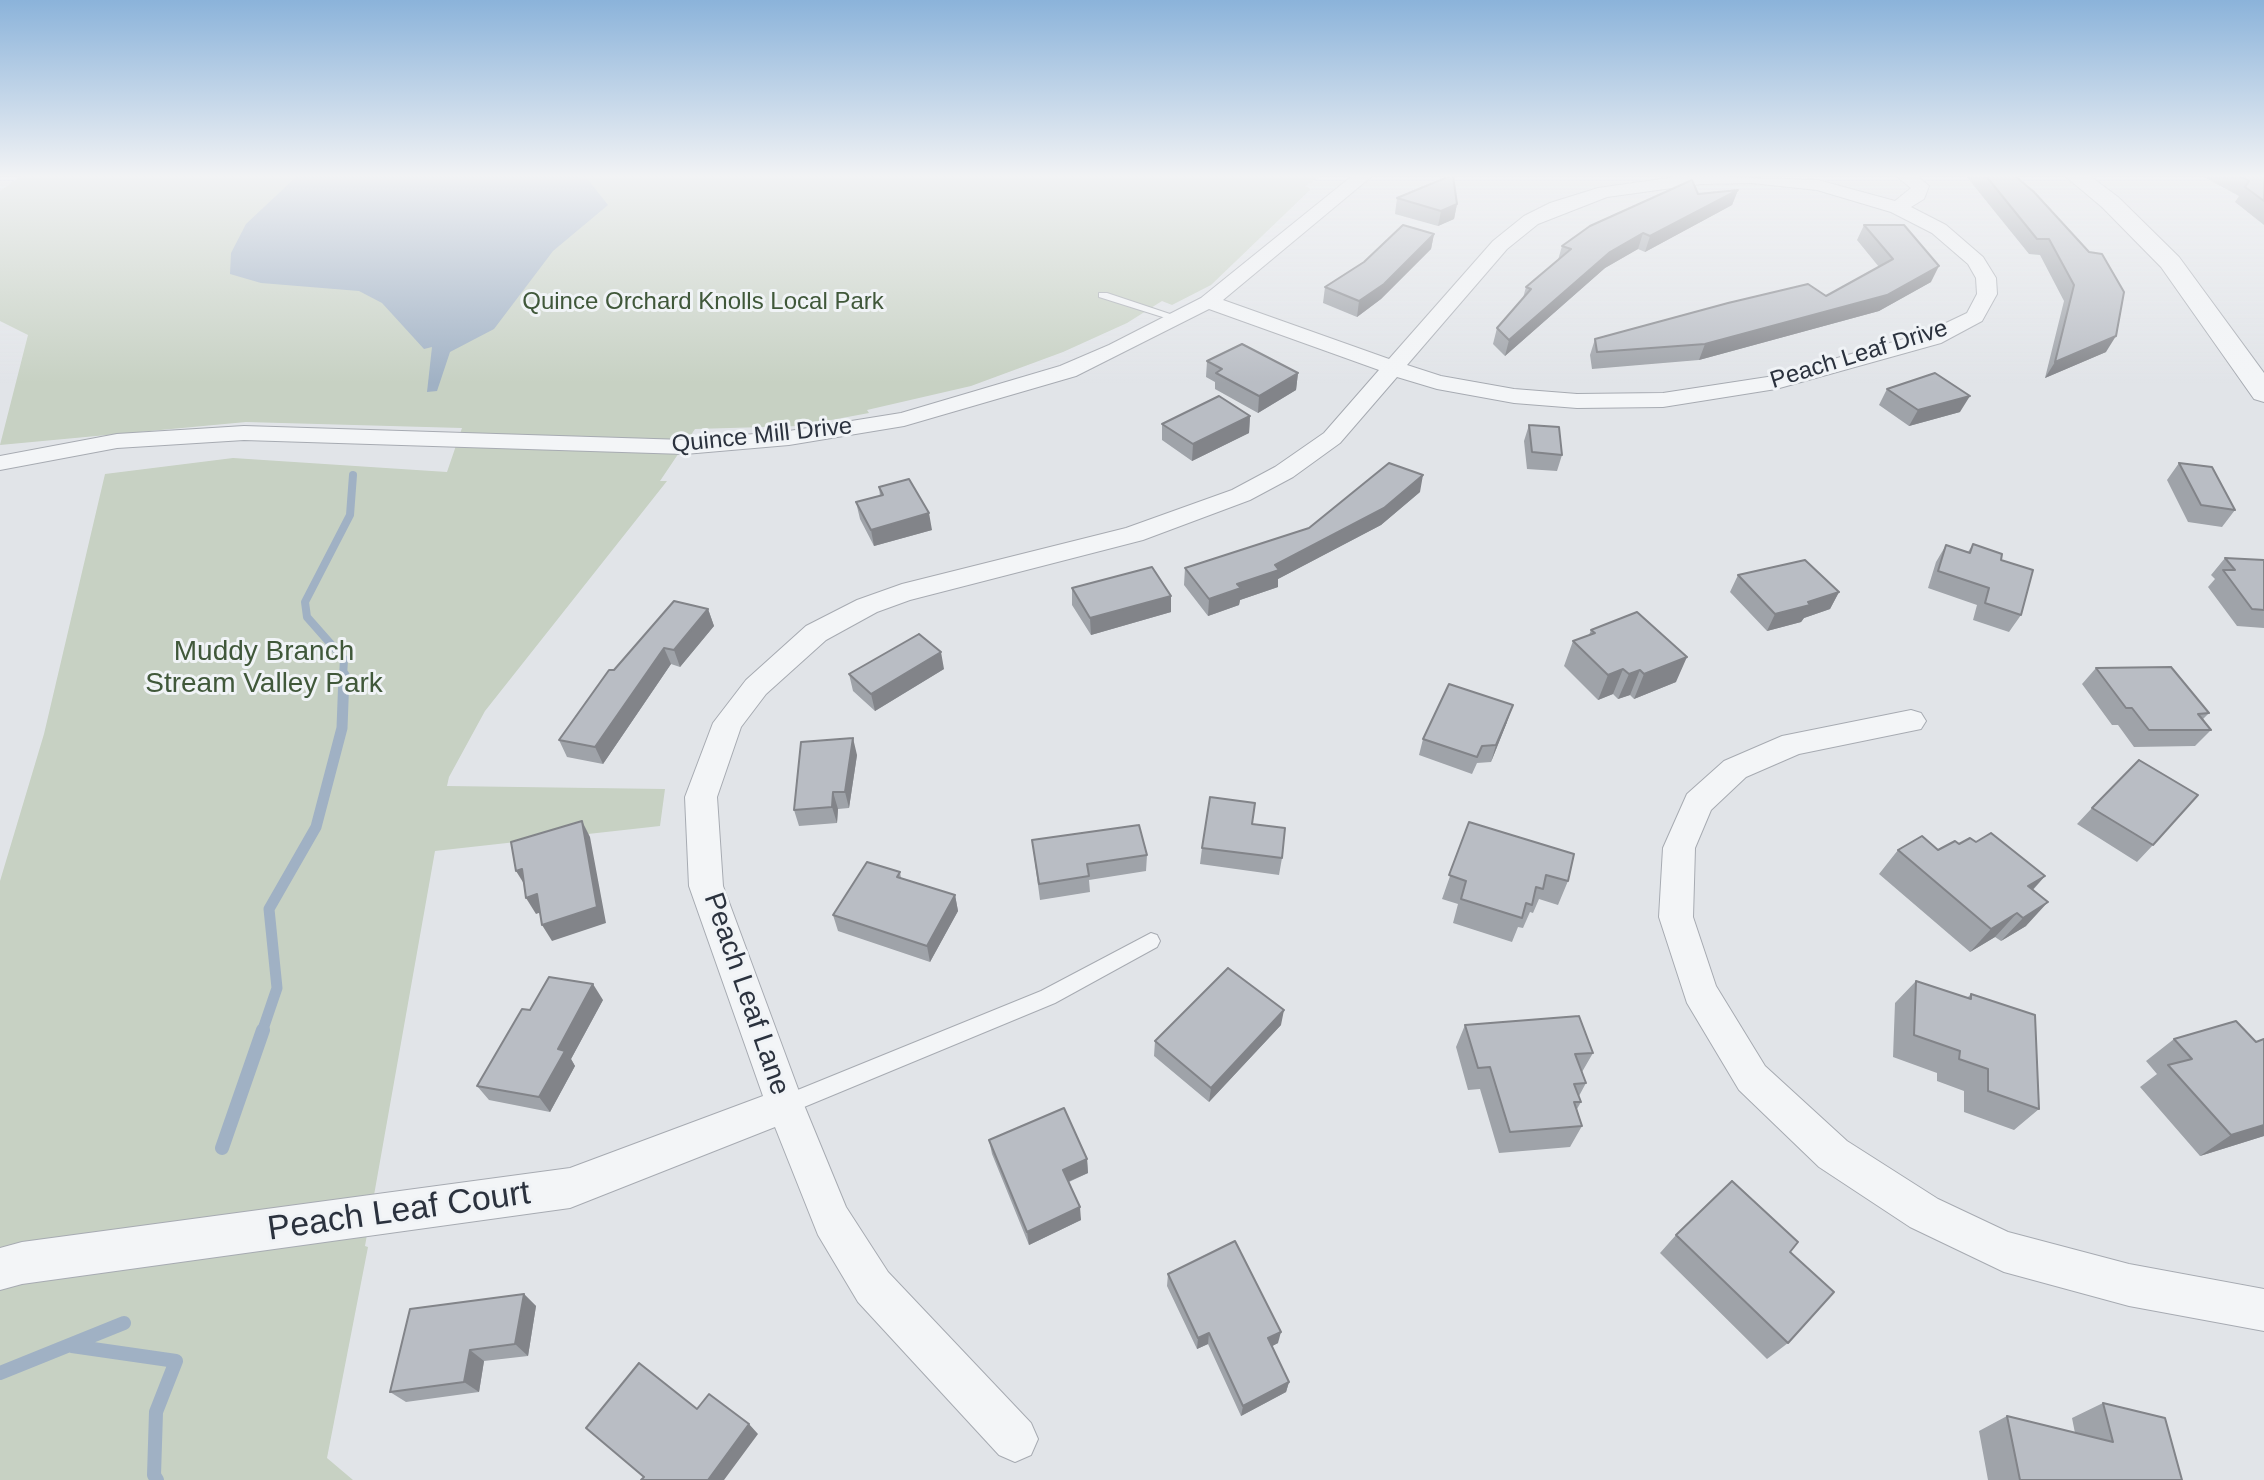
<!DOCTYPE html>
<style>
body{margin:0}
canvas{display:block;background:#e1e4e8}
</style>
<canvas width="2264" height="1480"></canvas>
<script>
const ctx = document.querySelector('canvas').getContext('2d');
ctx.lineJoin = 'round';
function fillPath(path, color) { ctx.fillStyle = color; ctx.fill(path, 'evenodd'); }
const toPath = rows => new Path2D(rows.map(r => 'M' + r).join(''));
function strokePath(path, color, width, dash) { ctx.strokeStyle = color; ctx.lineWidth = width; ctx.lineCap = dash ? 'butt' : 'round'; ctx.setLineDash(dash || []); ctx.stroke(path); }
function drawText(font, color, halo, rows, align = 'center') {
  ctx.font = font + ' Helvetica,sans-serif'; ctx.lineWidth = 6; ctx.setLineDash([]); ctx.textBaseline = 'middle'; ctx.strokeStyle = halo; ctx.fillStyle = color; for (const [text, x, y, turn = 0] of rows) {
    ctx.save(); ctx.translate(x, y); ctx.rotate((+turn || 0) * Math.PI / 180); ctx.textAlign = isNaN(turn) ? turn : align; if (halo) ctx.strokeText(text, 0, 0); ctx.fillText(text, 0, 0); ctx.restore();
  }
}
const green = toPath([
 [21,176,1321,176,1305,186,1311,189,1211,285,1172,305,1162,301,1127,323,1063,352,971,386,867,410,869,413,799,426,695,429,660,481,667,481,485,711,449,777,447,786,665,789,660,826,435,851,365,1246,368,1247,327,1458,353,1480,0,1480,0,881,44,734,105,474,233,458,447,472,462,428,246,422,0,445,28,335,0,321,0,191]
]);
const water = toPath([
 [297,176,577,176,589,181,608,205,553,251,494,329,450,352,437,391,427,392,432,347,424,349,382,303,359,291,261,283,230,274,231,253,246,224]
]);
const streamFar2 = toPath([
 [343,677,344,659,307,617,305,602,350,515,353,475]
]);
const streamFar1 = toPath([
 [262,1032,277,988,269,909,316,827,342,728,344,675]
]);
const stream = toPath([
 [222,1148,263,1030],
 [72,1346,176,1361,156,1412,154,1475,157,1480],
 [0,1373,124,1323]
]);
const service = toPath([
 [1099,293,1107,293,1182,318,1172,320,1099,297,1099,293],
 [1151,933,1157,935,1160,941,1157,947,1055,1003,792,1112,785,1114,778,1112,775,1105,778,1098,1041,991,1151,933]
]);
const minor = toPath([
 [1352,176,1372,176,1223,300,1389,359,1493,241,1524,216,1550,203,1598,188,1682,176,1818,180,1895,201,1911,188,1896,176,1917,176,1929,186,1924,199,1911,207,1946,225,1983,257,1996,278,1997,294,1982,321,1941,343,1776,389,1663,407,1577,408,1514,403,1437,389,1397,377,1340,443,1293,477,1250,500,1143,540,910,600,877,612,826,640,766,694,741,727,717,797,723,886,804,1105,846,1207,888,1272,1031,1423,1038,1439,1031,1455,1015,1462,999,1455,858,1302,818,1235,775,1127,570,1208,22,1284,0,1290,0,1248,22,1242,570,1168,763,1096,689,886,685,797,713,723,746,680,806,626,857,600,902,584,1126,528,1232,490,1275,467,1324,433,1379,370,1209,309,1076,376,904,426,789,445,685,454,244,440,117,448,0,470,0,456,117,434,244,426,685,440,789,431,901,413,1060,366,1109,345,1201,298,1352,176],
 [1752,183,1817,190,1891,212,1932,233,1968,264,1976,278,1977,294,1967,313,1925,333,1774,376,1663,393,1577,394,1514,389,1441,376,1407,365,1507,249,1538,224,1607,197,1701,184,1752,183],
 [1911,710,1921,713,1926,721,1921,729,1799,754,1746,777,1711,810,1695,848,1693,917,1716,986,1765,1066,1847,1141,1938,1199,2008,1232,2129,1264,2264,1289,2264,1331,2129,1306,2004,1272,1910,1227,1819,1167,1739,1090,1687,1003,1659,917,1663,848,1687,794,1724,761,1782,736,1911,710]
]);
const tertiary = toPath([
 [2065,176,2090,176,2118,197,2179,257,2264,373,2264,402,2254,399,2161,267,2102,207,2065,176]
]);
const wall = toPath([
 [1966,176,2015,176,2034,192,2106,352,2045,378,2064,301,2040,255,2029,254],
 [2202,176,2264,176,2264,225,2235,202,2239,196],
 [1738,190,1732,205,1645,252,1638,249,1605,268,1505,356,1493,344,1497,328,1523,298,1526,287,1558,260,1562,246,1698,194],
 [1397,198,1457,204,1454,219,1438,226,1395,214],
 [1864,225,1931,282,1879,311,1699,360,1592,369,1590,355,1595,339,1826,296,1879,267,1857,240],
 [1434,234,1431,249,1381,299,1357,317,1323,303,1325,287],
 [1207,361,1298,373,1296,390,1258,413,1215,389,1215,382,1206,377],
 [1887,389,1960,412,1909,426,1879,405],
 [1250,416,1249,433,1192,461,1162,440,1162,424],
 [1529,425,1562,455,1557,471,1527,469,1524,441],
 [2179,463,2235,510,2222,527,2188,522,2167,480],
 [879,487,932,530,874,546,860,519,856,502,880,496],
 [1420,492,1381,525,1278,579,1278,587,1240,600,1239,605,1208,616,1184,585,1185,568],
 [1973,544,2001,560,2021,615,2009,632,1973,620,1977,605,1928,588,1936,562,1946,545,1968,552],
 [2225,558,2264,560,2264,628,2237,626,2208,587,2215,579,2211,575],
 [1738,575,1839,592,1830,609,1804,618,1801,622,1767,631,1730,592],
 [1072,588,1171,596,1171,612,1091,635,1072,605],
 [708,609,714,626,680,667,671,664,603,764,567,757,559,740,614,670],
 [1591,630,1676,682,1634,699,1630,695,1618,699,1613,694,1598,700,1564,666,1573,641,1589,635],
 [2096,668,2209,713,2203,719,2211,730,2195,746,2134,747,2118,725,2112,725,2082,684],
 [944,669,875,711,853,691,849,674],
 [1507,722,1491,762,1477,763,1472,774,1419,755,1423,739],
 [857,755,849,808,838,809,837,823,799,826,794,810],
 [2092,808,2153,845,2137,862,2077,824],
 [1469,822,1568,881,1558,905,1539,899,1533,913,1530,912,1523,928,1518,927,1512,942,1453,923,1458,904,1442,899],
 [1252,824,1282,858,1279,875,1200,864,1202,848],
 [1032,840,1147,855,1146,871,1089,880,1090,892,1040,900],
 [1976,842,2045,876,2033,890,2026,926,2001,941,1995,937,1970,952,1879,874,1898,850,1938,850,1959,844],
 [900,872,901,878,955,895,958,911,930,962,838,931,833,915],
 [1916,981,1967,998,1971,994,2039,1109,2014,1130,1964,1112,1964,1091,1937,1081,1937,1073,1893,1057,1895,1003],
 [603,1000,571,1059,575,1066,550,1112,489,1100,477,1086,530,1010],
 [1281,1025,1209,1102,1154,1056,1155,1041],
 [1465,1025,1593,1053,1582,1072,1586,1083,1579,1096,1581,1102,1577,1109,1582,1126,1570,1147,1499,1153,1480,1089,1468,1090,1456,1047],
 [2174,1039,2264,1136,2200,1156,2140,1087,2157,1074,2146,1061],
 [989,1140,1087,1159,1088,1173,1069,1182,1081,1220,1029,1245,992,1154],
 [1676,1235,1790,1252,1788,1343,1767,1359,1660,1253],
 [1168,1274,1278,1343,1272,1346,1289,1382,1286,1392,1241,1416,1208,1344,1197,1349,1167,1286],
 [524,1294,536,1306,528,1356,484,1361,479,1392,406,1402,390,1392],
 [2103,1403,2182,1480,1988,1480,1979,1431,2007,1416,2075,1433,2072,1418]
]);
const shadedWall = toPath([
 [1738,190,1732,205,1645,252,1650,236],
 [1457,204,1454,219,1438,226,1441,211],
 [1643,233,1638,249,1605,268,1505,356,1509,340,1610,252],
 [1434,234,1431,249,1381,299,1357,317,1359,301],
 [1939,266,1931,282,1879,311,1699,360,1705,344],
 [2116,336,2106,352,2045,378,2055,362],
 [1298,373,1296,390,1258,413,1259,396],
 [1970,396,1960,412,1909,426,1918,410],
 [1250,416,1249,433,1192,461,1193,444],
 [1423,475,1420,492,1381,525,1278,579,1278,587,1240,600,1239,605,1208,616,1209,599,1275,565],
 [929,513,932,530,874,546,871,530],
 [1839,592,1830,609,1804,618,1801,622,1767,631,1775,614],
 [1171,596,1171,612,1091,635,1090,618],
 [708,609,714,626,680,667,674,650],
 [664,648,671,664,603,764,595,747],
 [941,652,944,669,875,711,871,694],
 [1687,657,1676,682,1634,699,1644,674],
 [1623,669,1613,694,1598,700,1608,675],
 [1640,670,1630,695,1618,699,1629,674],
 [1513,705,1507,722,1491,762,1496,745],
 [853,738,857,755,849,808,845,792],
 [833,792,838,809,837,823,832,807],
 [582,821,590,837,606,923,552,941,542,925],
 [522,869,526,887,516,871],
 [2045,876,2023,900,2028,886],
 [537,894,547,910,536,914,526,898],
 [955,895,958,911,930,962,927,946],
 [2048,902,2026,926,2001,941,2023,918],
 [2017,913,1995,937,1970,952,1991,929],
 [593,984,603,1000,571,1059,575,1066,550,1112,539,1097,558,1049],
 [1284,1010,1281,1025,1209,1102,1211,1088],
 [2264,1125,2264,1136,2200,1156,2231,1135],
 [1087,1159,1088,1173,1065,1183,1063,1170],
 [1080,1207,1081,1220,1029,1245,1027,1232],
 [524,1294,536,1306,528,1356,515,1344],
 [1281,1332,1278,1343,1265,1350,1268,1338],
 [1209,1333,1208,1344,1197,1349,1198,1338],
 [470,1350,484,1361,479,1392,464,1382],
 [1289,1382,1286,1392,1241,1416,1243,1406],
 [749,1424,758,1434,724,1480,708,1480]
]);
const building = toPath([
 [1450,176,1453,176,1457,204,1441,211,1397,198,1450,176],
 [1986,176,2015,176,2034,192,2089,252,2102,254,2124,292,2116,336,2055,362,2074,285,2049,239,2037,239,1986,176],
 [2240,176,2264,176,2264,201,2245,187,2249,181,2240,176],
 [1692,180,1698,194,1738,190,1650,236,1643,233,1610,252,1509,340,1497,328,1531,289,1526,287,1571,249,1562,246,1590,226,1692,180],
 [1403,225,1434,234,1384,284,1359,301,1325,287,1364,262,1403,225],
 [1864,225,1904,225,1939,266,1887,295,1705,344,1597,352,1595,339,1728,303,1808,284,1826,296,1893,259,1864,225],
 [1242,344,1298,373,1259,396,1216,373,1222,369,1207,361,1242,344],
 [1935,373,1970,396,1918,410,1887,389,1935,373],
 [1219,396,1250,416,1193,444,1162,424,1219,396],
 [1529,425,1559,427,1562,455,1532,452,1529,425],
 [1389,463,1423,475,1384,508,1275,565,1279,570,1237,584,1241,588,1209,599,1185,568,1309,528,1389,463],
 [2179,463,2212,467,2235,510,2201,505,2179,463],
 [909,479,929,513,871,530,856,502,883,495,879,487,909,479],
 [1973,544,2002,554,2001,560,2033,570,2021,615,1985,603,1989,588,1938,571,1946,545,1970,553,1973,544],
 [2225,558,2264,560,2264,610,2252,609,2223,570,2235,570,2225,558],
 [1805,560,1839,592,1808,602,1810,605,1775,614,1738,575,1805,560],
 [1152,567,1171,596,1090,618,1072,588,1152,567],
 [674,601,708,609,674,650,664,648,595,747,559,740,609,670,614,670,674,601],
 [1637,612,1687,657,1644,674,1640,670,1629,674,1623,669,1608,675,1573,641,1595,633,1591,630,1637,612],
 [919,634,941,652,871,694,849,674,919,634],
 [2171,667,2209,713,2198,714,2211,730,2149,730,2132,708,2126,708,2096,668,2171,667],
 [1449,684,1513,705,1496,745,1482,746,1477,757,1423,739,1449,684],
 [853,738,845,792,833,792,832,807,794,810,801,742,853,738],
 [2139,760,2198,795,2153,845,2092,808,2139,760],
 [1210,797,1255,803,1252,824,1285,828,1282,858,1202,848,1210,797],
 [582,821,597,907,542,925,537,894,526,898,522,869,516,871,511,842,582,821],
 [1469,822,1574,854,1568,881,1546,875,1543,889,1536,887,1532,905,1526,903,1522,918,1461,899,1466,881,1449,875,1469,822],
 [1139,825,1147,855,1087,864,1089,876,1039,884,1032,840,1139,825],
 [1991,833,2045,876,2028,886,2048,902,2023,918,2017,913,1991,929,1898,850,1922,836,1938,850,1955,841,1959,844,1970,838,1976,842,1991,833],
 [867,862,900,872,897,877,955,895,927,946,833,915,867,862],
 [1228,968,1284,1010,1211,1088,1155,1041,1228,968],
 [549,977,593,984,558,1049,565,1051,539,1097,477,1086,522,1009,530,1010,549,977],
 [1916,981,1971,999,1971,994,2035,1015,2039,1109,1988,1091,1988,1069,1959,1059,1960,1051,1914,1035,1916,981],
 [1579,1016,1593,1053,1575,1054,1586,1083,1574,1084,1581,1102,1574,1102,1582,1126,1510,1132,1490,1067,1478,1068,1465,1025,1579,1016],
 [2236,1021,2256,1042,2264,1039,2264,1125,2231,1135,2168,1065,2192,1059,2174,1039,2236,1021],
 [1064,1108,1087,1159,1063,1170,1080,1207,1027,1232,989,1140,1064,1108],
 [1732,1181,1798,1242,1790,1252,1834,1292,1788,1343,1676,1235,1732,1181],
 [1235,1241,1281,1332,1268,1338,1289,1382,1243,1406,1209,1333,1198,1338,1168,1274,1235,1241],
 [524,1294,515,1344,470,1350,464,1382,390,1392,410,1309,524,1294],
 [639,1363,697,1409,709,1394,749,1424,708,1480,641,1480,644,1477,586,1428,639,1363],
 [2103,1403,2165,1418,2182,1480,2020,1480,2007,1416,2113,1442,2103,1403]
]);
const farParknames = [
 ["Quince Orchard Knolls Local Park",703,302]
];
const farStreetnames = [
 ["Peach Leaf Drive",1859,355,-17],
 ["Quince Mill Drive",762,436,-6]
];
const parkNames = [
 ["Muddy Branch",264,652],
 ["Stream Valley Park",264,684]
];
const streetNames = [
 ["Peach Leaf Lane",746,994,71]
];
const nearStreetnames = [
 ["Peach Leaf Court",399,1212,-8]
];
fillPath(green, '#c7d1c3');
fillPath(water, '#a0b1c4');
strokePath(streamFar2, '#a0b1c4', 8);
strokePath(streamFar1, '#a0b1c4', 11);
strokePath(stream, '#a0b1c4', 14);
strokePath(service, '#a7abb2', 2);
strokePath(minor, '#a7abb2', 2);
strokePath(tertiary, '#a7abb2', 2);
fillPath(service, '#f3f5f7');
fillPath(minor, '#f3f5f7');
fillPath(tertiary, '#f3f5f7');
fillPath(wall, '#9fa3a9');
fillPath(shadedWall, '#828489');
fillPath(building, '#b9bdc4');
strokePath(building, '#828489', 2);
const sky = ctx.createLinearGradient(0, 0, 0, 383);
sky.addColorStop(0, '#8bb3da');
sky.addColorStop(0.46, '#f2f3f5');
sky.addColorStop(1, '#f2f3f500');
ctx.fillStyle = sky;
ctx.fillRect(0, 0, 2264, 383);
drawText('24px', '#40583a', '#f0f3f6', farParknames);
drawText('24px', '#2b323e', '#f0f3f6', farStreetnames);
drawText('28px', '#40583a', '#f0f3f6', parkNames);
drawText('28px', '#2b323e', '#f0f3f6', streetNames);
drawText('34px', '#2b323e', '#f0f3f6', nearStreetnames);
</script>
